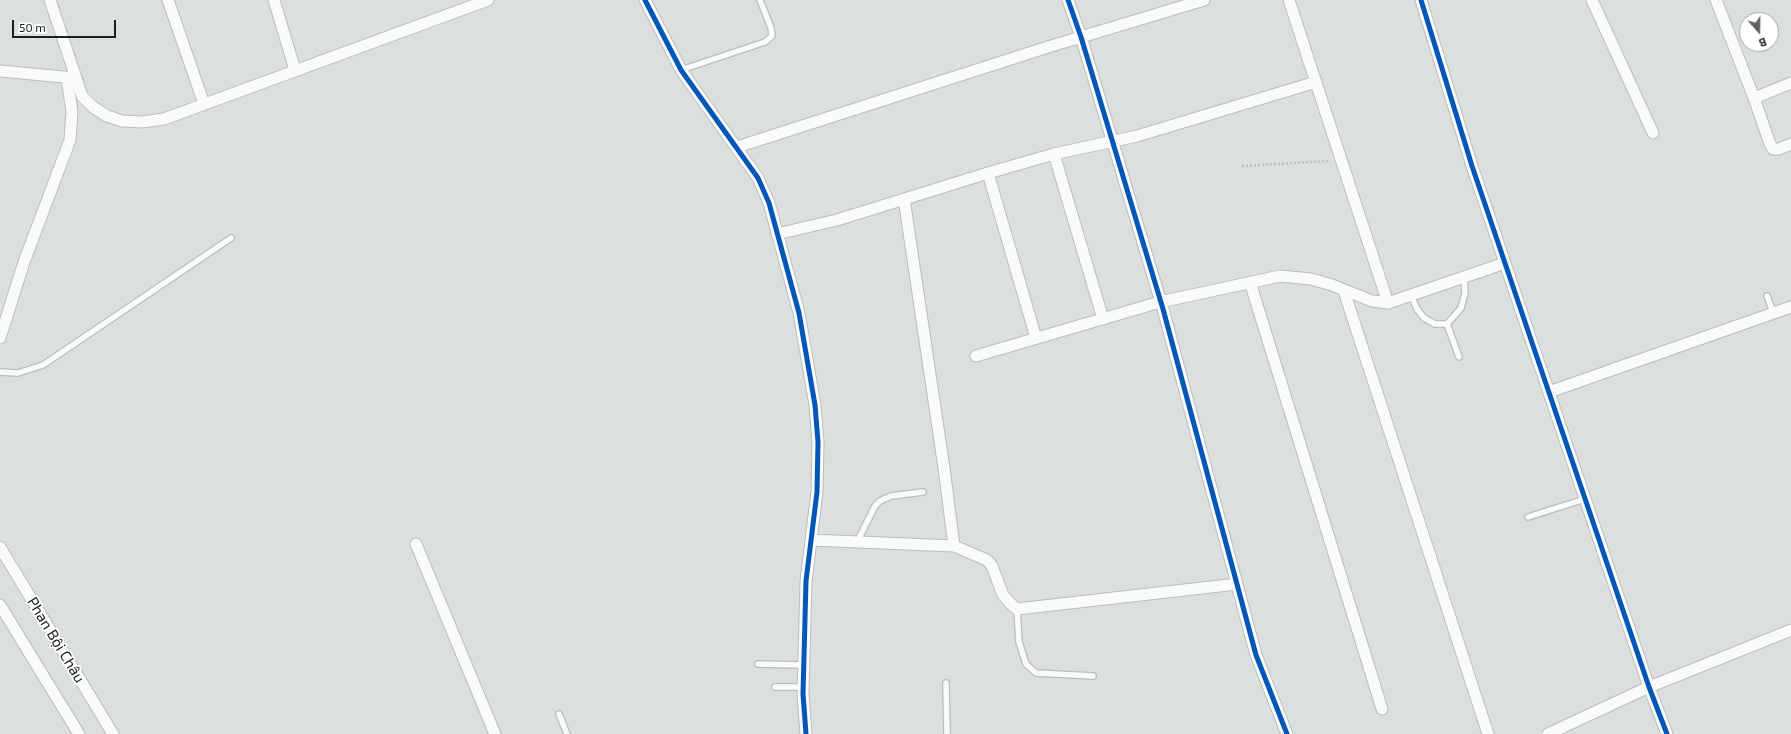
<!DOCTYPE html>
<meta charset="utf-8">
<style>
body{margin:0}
#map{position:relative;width:1791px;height:734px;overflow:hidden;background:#dbe0df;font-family:"Exo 2",sans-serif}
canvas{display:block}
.north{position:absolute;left:1739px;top:12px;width:40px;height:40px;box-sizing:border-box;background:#fff;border:1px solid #a4a5a5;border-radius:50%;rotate:160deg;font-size:11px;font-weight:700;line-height:16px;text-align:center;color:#1b1f1e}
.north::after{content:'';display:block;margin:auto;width:14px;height:18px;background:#5e6362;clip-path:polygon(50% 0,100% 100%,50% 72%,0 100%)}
.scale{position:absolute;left:12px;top:20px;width:104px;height:18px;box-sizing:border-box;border:2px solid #1b1f1e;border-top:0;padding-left:5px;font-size:12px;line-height:14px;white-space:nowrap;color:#1b1f1e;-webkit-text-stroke:3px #fff;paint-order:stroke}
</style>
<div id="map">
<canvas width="1791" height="734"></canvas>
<div class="north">B</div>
<div class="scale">50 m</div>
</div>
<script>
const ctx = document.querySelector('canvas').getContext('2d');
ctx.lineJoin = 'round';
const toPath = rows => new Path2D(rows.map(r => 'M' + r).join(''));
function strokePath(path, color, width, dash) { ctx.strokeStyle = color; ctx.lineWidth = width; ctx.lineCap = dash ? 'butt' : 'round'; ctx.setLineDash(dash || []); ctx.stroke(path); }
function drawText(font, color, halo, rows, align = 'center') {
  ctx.font = font + ' "Exo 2",sans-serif'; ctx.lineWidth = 3.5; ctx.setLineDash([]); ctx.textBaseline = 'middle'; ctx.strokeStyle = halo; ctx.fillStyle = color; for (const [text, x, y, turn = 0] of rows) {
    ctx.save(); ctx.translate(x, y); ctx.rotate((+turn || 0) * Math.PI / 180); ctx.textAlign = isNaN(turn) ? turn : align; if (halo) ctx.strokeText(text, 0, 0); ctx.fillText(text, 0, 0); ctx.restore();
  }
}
const path = toPath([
 [1242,166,1329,161]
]);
const service = toPath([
 [681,70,765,42,772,36,771,28,760,0],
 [1411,295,1417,309,1424,318,1435,324,1447,324,1459,357],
 [1767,296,1773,312],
 [1447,324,1461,308,1465,293,1464,277],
 [0,372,18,373,43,365,231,238],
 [1528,517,1585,499],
 [857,542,875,506,880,501,891,496,923,492],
 [1017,609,1019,642,1026,664,1036,673,1093,676],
 [758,664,804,665],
 [946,683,947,734],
 [775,687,803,687],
 [559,714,567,734]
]);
const minor = toPath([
 [50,0,82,96,93,107,107,116,122,121,142,122,164,119,488,0],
 [168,0,204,104],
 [274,0,295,70],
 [645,0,681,70,758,178,769,203,799,313,815,405,818,442,817,492,806,581,803,694,806,734],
 [1068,0,1081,37,1163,309,1256,655,1287,734],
 [1289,0,1388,303],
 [1421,0,1472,166,1649,687,1667,734],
 [1592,0,1653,133],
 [1716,0,1754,98,1791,83],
 [0,71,74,78],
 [1754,98,1770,144,1773,149,1779,149,1791,144],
 [737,147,1048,47,1204,0],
 [1054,154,1103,319],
 [988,173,1036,338],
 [904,199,944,468,954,546,987,560,992,566,1003,595,1012,605,1017,609,1237,584],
 [777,234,837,220,988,173,1054,154,1137,136,1316,82],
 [1250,282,1382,709],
 [1344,291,1488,734],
 [0,338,24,262,70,140,72,112,67,78],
 [976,356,1160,302,1280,276,1311,279,1332,285,1372,301,1388,303,1505,263],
 [1549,392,1791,307],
 [811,540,954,546],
 [416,544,495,734],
 [0,547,113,734],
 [0,605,79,734],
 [1548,734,1649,687,1791,630]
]);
const cycleway = toPath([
 [645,0,681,70,758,178,769,203,799,313,815,405,818,442,817,492,806,581,803,694,806,734],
 [1068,0,1081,37,1163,309,1256,655,1287,734],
 [1421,0,1472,166,1649,687,1667,734]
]);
const streetNames = [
 ["Phan Bội Châu",56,640,59]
];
strokePath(service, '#babebd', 8);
strokePath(minor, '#babebd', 13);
strokePath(path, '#bcbfbe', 2.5, [2, 2]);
strokePath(service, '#fafafa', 5.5);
strokePath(minor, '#fafafa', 11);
strokePath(cycleway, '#0057b8', 5);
drawText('15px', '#1b1f1e', '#fff', streetNames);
</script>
